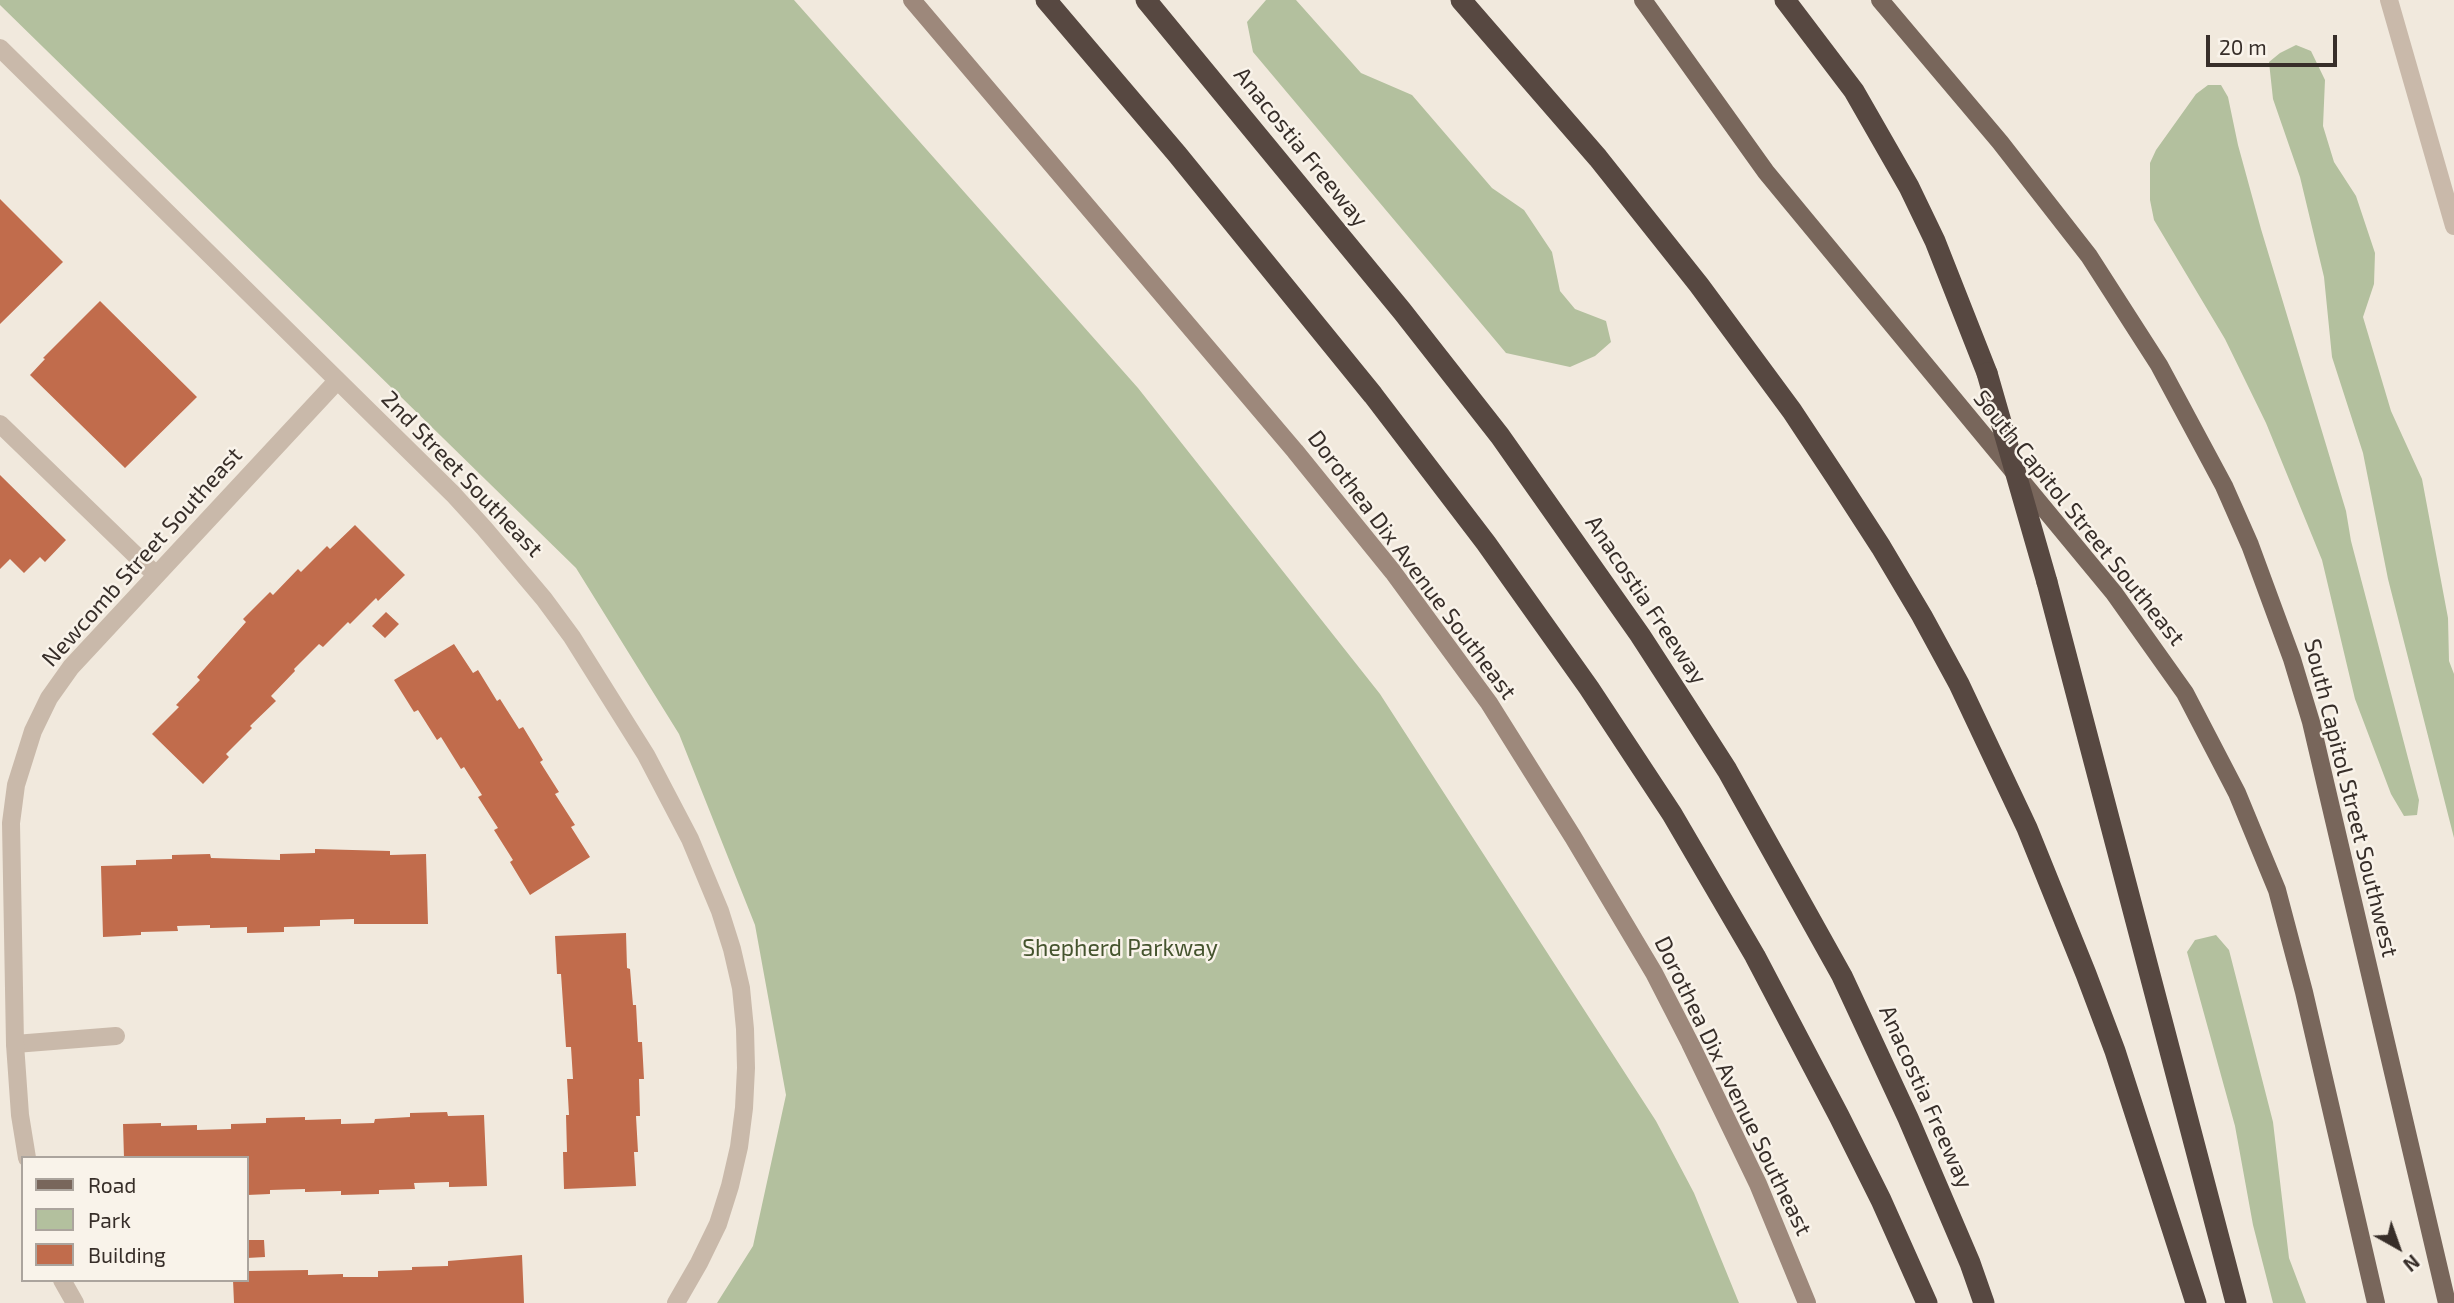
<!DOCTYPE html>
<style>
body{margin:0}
#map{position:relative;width:2454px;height:1303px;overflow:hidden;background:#f1e9dd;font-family:"Exo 2",sans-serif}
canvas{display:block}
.legend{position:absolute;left:21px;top:1156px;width:228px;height:126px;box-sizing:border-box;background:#f9f3ea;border:2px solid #aba49d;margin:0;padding:9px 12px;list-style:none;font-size:21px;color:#372e29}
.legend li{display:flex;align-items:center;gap:14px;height:35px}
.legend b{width:35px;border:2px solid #aba49d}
.north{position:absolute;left:2363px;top:1212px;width:70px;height:70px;-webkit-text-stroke:5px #f9f3ea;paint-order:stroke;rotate:140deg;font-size:19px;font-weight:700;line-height:28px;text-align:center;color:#372e29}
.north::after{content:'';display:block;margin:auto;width:24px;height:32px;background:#372e29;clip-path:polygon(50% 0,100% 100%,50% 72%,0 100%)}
.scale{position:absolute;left:2206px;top:35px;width:131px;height:32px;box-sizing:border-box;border:4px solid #372e29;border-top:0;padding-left:9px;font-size:21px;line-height:24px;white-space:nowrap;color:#372e29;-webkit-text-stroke:5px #f9f3ea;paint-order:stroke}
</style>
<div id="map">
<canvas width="2454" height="1303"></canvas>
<ul class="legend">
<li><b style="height:9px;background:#78665b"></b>Road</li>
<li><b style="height:19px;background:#b3c09e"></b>Park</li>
<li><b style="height:19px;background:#c16c4c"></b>Building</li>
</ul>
<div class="north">N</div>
<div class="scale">20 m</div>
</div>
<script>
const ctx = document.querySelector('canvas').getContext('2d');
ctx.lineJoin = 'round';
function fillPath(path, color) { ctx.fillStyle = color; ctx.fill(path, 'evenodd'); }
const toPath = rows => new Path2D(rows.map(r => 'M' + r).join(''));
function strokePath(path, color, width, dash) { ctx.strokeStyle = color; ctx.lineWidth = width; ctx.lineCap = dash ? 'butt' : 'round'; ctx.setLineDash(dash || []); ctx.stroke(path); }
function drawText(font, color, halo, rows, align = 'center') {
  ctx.font = font + ' "Exo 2",sans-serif'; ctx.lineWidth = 5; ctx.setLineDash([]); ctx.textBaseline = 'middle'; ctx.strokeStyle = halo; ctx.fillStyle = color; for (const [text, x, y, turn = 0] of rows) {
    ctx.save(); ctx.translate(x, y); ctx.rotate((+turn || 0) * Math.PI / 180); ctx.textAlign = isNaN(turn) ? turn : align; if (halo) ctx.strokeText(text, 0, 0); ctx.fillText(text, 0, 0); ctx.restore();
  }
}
const green = toPath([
 [0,0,794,0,1138,388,1380,694,1656,1121,1694,1193,1739,1303,717,1303,753,1246,786,1095,755,925,679,734,576,568,0,5],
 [1266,0,1296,0,1361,73,1412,95,1492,188,1524,210,1552,252,1560,291,1575,309,1606,321,1611,342,1595,356,1570,367,1506,353,1253,52,1247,22],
 [2296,45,2311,51,2325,80,2323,126,2334,162,2356,196,2375,253,2374,284,2363,317,2391,411,2422,479,2448,618,2449,661,2454,674,2454,838,2388,579,2363,453,2332,357,2324,277,2300,177,2273,99,2269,62,2280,53],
 [2208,85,2221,85,2228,97,2238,145,2261,229,2346,511,2351,541,2419,800,2417,815,2404,816,2391,794,2355,699,2322,560,2266,423,2225,339,2154,220,2150,200,2150,163,2156,150,2196,94],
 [2216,935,2229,950,2273,1122,2289,1258,2306,1303,2273,1303,2253,1225,2235,1126,2187,952,2195,940]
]);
const building = toPath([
 [0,199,63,262,0,324],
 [100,301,197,397,125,468,30,375,45,359,43,358],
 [0,475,66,540,45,562,40,557,24,573,10,559,0,569],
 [355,525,405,575,378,601,376,598,350,624,348,622,323,647,319,644,294,669,295,671,271,696,276,701,250,726,252,728,226,754,229,757,203,784,152,734,179,707,176,705,200,680,197,677,246,622,243,619,270,592,273,595,298,569,301,572,327,546,330,549],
 [386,612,399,624,385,638,372,626],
 [454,644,473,673,478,670,497,701,500,699,519,729,523,727,543,760,540,762,559,792,555,794,575,825,571,827,590,857,530,895,510,862,513,860,494,830,498,828,478,797,482,795,464,767,461,769,441,737,437,740,418,710,414,712,394,680],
 [315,849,390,851,390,855,426,854,428,924,354,924,354,919,320,920,320,926,284,927,284,932,247,933,247,927,210,928,210,925,177,926,178,931,141,932,141,935,103,937,101,866,136,865,136,860,172,859,172,855,210,854,211,858,280,860,280,854,315,853],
 [626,933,627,968,630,969,633,1005,636,1005,638,1042,642,1042,644,1079,639,1079,640,1116,636,1116,638,1152,634,1152,636,1186,564,1189,563,1152,567,1152,566,1115,569,1115,567,1079,573,1079,571,1047,566,1047,561,974,557,974,555,936],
 [447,1112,448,1116,484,1115,487,1186,449,1187,449,1182,414,1183,415,1189,379,1190,379,1194,341,1195,341,1191,305,1192,305,1189,270,1190,270,1194,247,1195,247,1158,124,1158,123,1124,161,1123,161,1126,197,1125,197,1130,231,1129,231,1124,266,1123,266,1118,305,1117,305,1120,341,1119,341,1124,374,1123,375,1119,410,1117,410,1113],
 [247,1240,264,1240,265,1257,247,1258],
 [522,1255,524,1303,234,1303,233,1280,247,1280,247,1271,308,1270,308,1275,343,1274,343,1277,378,1277,378,1271,412,1270,412,1267,448,1266,448,1261]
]);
const service = toPath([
 [0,424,156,575],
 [15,1044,116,1036]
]);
const minor = toPath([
 [2389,0,2454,226],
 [0,48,453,494,484,528,544,599,572,637,646,755,690,839,720,911,732,949,741,988,745,1029,746,1068,744,1108,739,1147,730,1186,718,1224,699,1263,676,1303],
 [27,1158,20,1115,15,1044,11,823,16,785,33,731,49,698,71,667,337,381],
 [62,1280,75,1303]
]);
const secondary = toPath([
 [912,0,1295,451,1393,572,1489,703,1573,837,1654,973,1690,1043,1758,1184,1807,1303]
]);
const primary = toPath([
 [1643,0,1766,172,2114,593,2185,693,2237,793,2277,890,2304,992,2376,1303],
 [1880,0,2000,142,2089,256,2159,365,2224,486,2250,545,2292,659,2311,722,2447,1303]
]);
const motorway = toPath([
 [1046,0,1177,154,1373,395,1486,543,1589,688,1672,814,1755,956,1839,1116,1881,1200,1927,1303],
 [1146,0,1402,311,1500,436,1640,635,1686,706,1727,770,1842,976,1908,1118,1970,1263,1984,1303],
 [1461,0,1598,158,1699,285,1792,411,1837,479,1881,547,1922,616,1959,684,2027,828,2086,974,2115,1051,2196,1303],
 [1785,0,1854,91,1909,187,1935,241,1987,373],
 [2047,582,2236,1303]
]);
const motorwayBridge = toPath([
 [1987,373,2047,582]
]);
const streetNames = [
 ["Anacostia Freeway",1301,147,51],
 ["2nd Street Southeast",462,474,46],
 ["South Capitol Street Southeast",2079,518,51],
 ["Newcomb Street Southeast",142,557,-48],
 ["Dorothea Dix Avenue Southeast",1412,565,53],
 ["Anacostia Freeway",1646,600,56],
 ["South Capitol Street Southwest",2351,798,76],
 ["Dorothea Dix Avenue Southeast",1733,1086,64],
 ["Anacostia Freeway",1926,1097,66]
];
const parkNames = [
 ["Shepherd Parkway",1120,948]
];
fillPath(green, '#b3c09e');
fillPath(building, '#c16c4c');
strokePath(service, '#c9b9aa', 18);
strokePath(minor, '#c9b9aa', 18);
strokePath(secondary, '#9d887b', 18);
strokePath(primary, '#78665b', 18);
strokePath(motorway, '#574841', 21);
strokePath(motorwayBridge, '#574841', 21);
drawText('23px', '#372e29', '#f9f3ea', streetNames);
drawText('23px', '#45542e', '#f9f3ea', parkNames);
</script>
